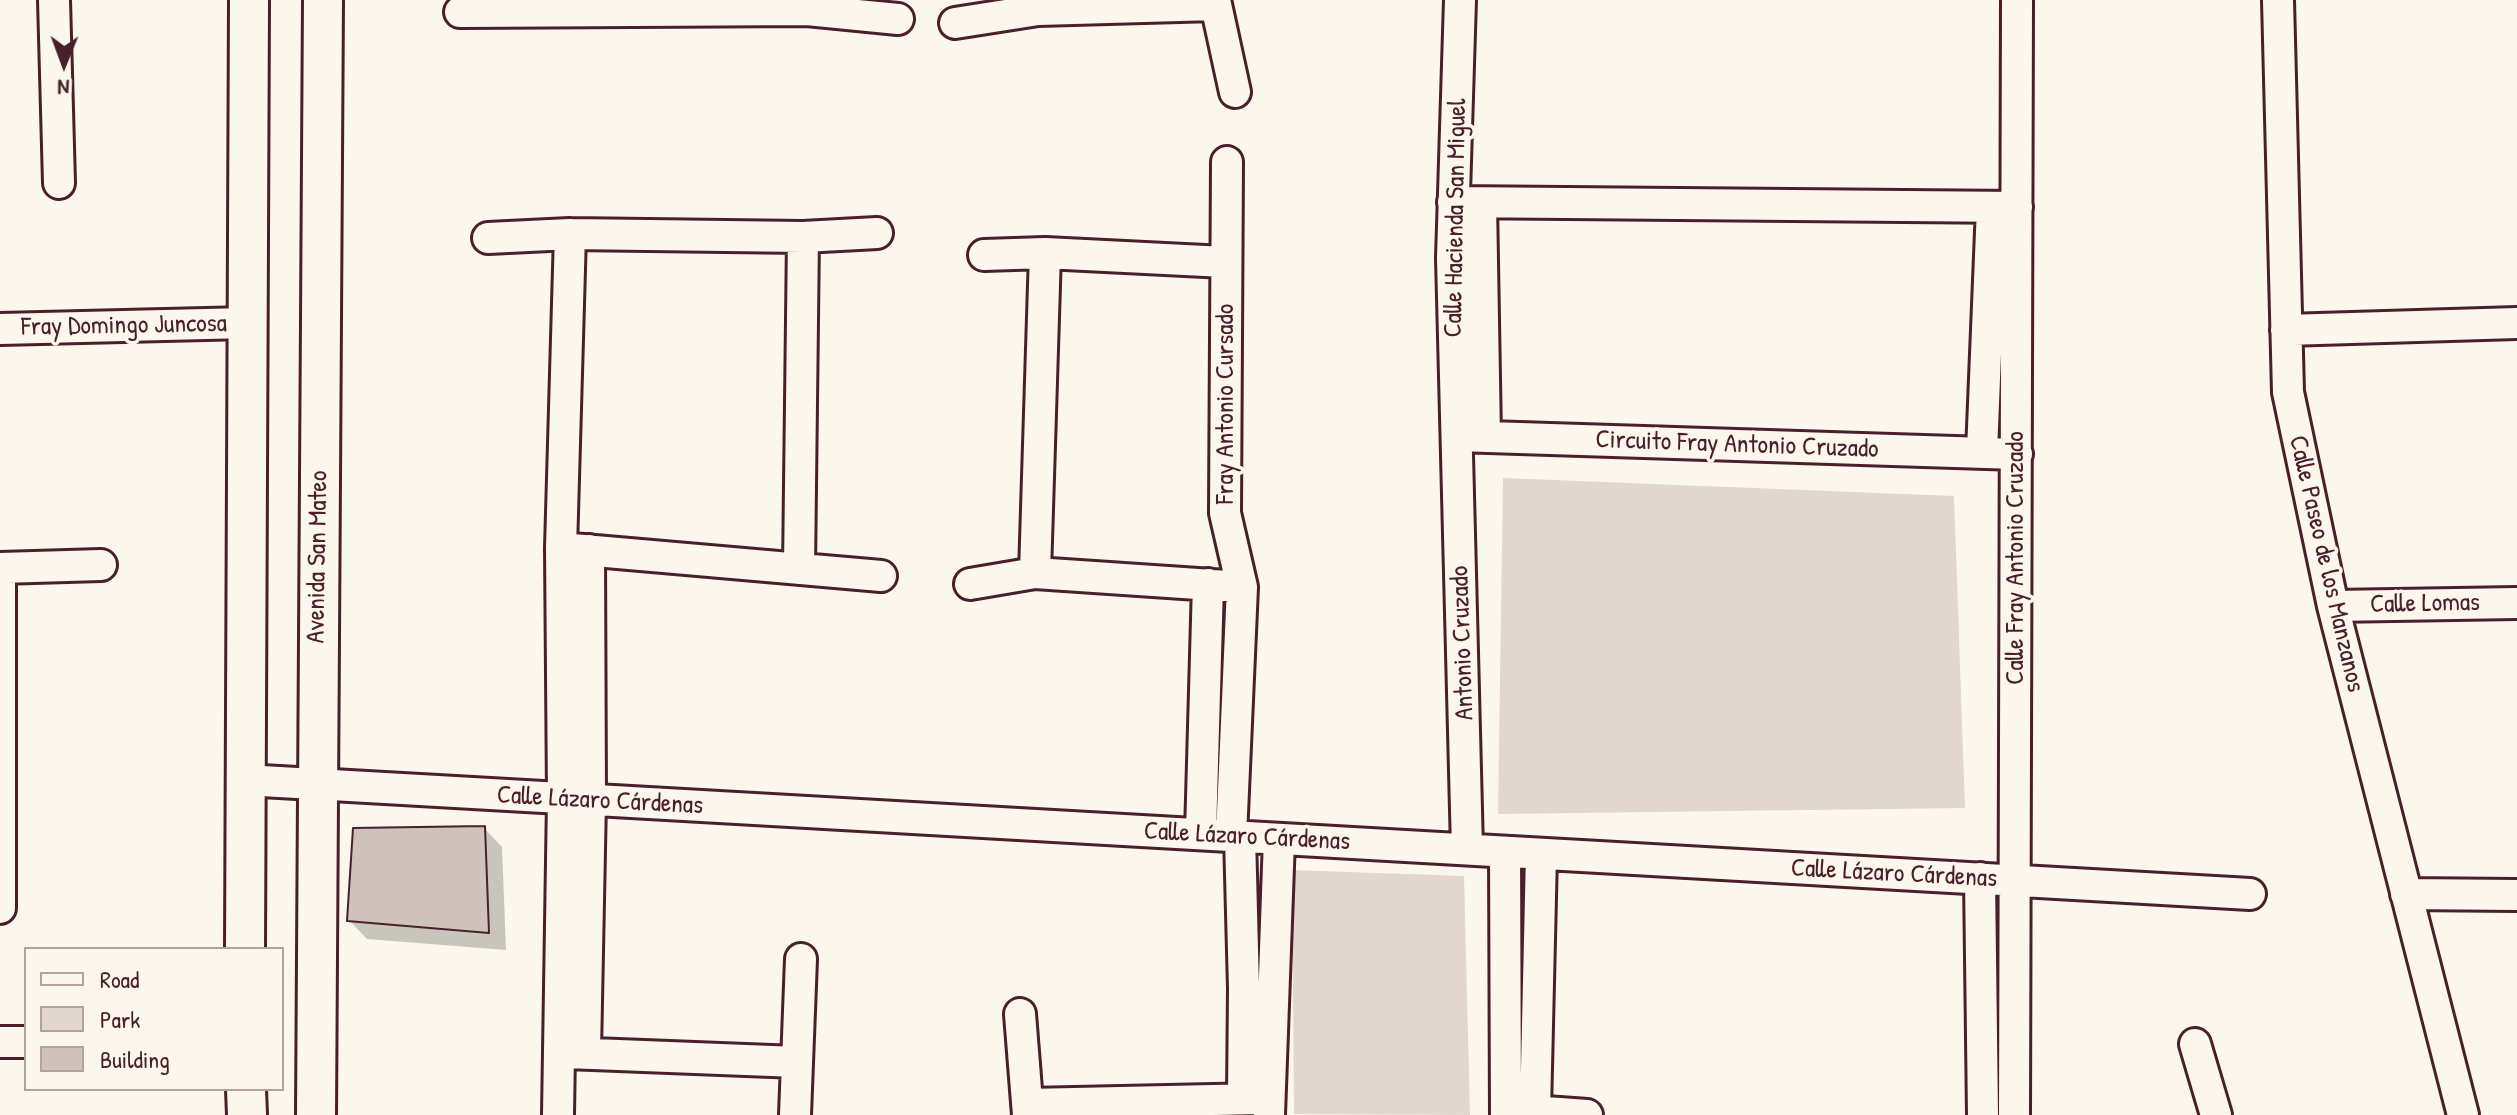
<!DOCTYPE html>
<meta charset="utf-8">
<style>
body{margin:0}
#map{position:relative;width:2517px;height:1115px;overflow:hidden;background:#fbf7ec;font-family:"Patrick Hand",sans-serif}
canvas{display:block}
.legend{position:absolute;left:24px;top:947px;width:260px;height:144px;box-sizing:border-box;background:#fbf7ec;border:2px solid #b4a19f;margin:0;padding:10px 14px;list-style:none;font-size:24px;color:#4a1f2b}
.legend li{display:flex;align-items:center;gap:16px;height:40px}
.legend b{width:40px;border:2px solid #b4a19f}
.north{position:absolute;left:24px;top:24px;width:80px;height:80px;-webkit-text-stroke:6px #fbf7ec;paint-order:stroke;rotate:181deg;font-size:22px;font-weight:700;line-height:32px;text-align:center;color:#4a1f2b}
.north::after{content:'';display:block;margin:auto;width:28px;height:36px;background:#4a1f2b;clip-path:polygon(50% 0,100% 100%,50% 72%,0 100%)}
</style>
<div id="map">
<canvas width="2517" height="1115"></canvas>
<ul class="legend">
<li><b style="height:10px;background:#fbf7ec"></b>Road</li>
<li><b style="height:22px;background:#e2d7d0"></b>Park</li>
<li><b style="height:22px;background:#cfc2bc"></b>Building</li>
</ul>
<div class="north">N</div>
</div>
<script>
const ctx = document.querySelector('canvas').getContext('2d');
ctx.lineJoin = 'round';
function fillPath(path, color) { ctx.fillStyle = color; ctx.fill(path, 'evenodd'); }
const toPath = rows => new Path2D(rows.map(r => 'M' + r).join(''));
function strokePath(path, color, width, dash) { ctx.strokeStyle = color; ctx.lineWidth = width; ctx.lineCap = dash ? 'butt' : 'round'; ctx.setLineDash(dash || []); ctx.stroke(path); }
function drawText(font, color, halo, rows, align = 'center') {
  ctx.font = font + ' "Patrick Hand",sans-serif'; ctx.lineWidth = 7; ctx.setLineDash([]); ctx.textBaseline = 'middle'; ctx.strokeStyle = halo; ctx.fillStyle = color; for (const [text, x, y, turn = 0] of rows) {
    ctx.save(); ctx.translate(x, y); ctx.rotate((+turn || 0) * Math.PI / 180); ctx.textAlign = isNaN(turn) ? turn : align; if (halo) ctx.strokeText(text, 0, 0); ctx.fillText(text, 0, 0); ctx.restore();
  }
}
const green = toPath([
 [1503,478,1954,496,1965,808,1498,814],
 [1292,870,1464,876,1470,1115,1294,1114]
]);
const shadow = toPath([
 [484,828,502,847,506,950,367,939,349,920]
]);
const building = toPath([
 [485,826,489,933,347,921,353,828,485,826]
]);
const minor = toPath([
 [54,0,59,183],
 [1215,0,1235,92],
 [1460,0,1452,258,1467,849],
 [2278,0,2288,392,2333,606,2463,1115],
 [460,12,807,10,898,19],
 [955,23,1038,10,1215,5],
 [1227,162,1225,513,1242,587,1231,836],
 [1453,202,2017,207],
 [1481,203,1485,437],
 [488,238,570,234,803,237,877,233],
 [984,255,1045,253,1225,262],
 [0,329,247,323],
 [2286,330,2517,323],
 [1457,436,2017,454],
 [1982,452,1992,207],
 [572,549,881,576],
 [0,568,101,565],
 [799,569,803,237],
 [1035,573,1045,253],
 [970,584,1035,573,1242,587],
 [2333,606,2517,603],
 [244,780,2250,894],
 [1201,834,1208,584],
 [1240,836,1244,989,1243,1097],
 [1505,852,1506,1115],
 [1980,878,1983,1115],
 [2406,894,2517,895],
 [0,908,0,568],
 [1020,1014,1028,1115],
 [0,1042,26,1042],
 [2195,1044,2216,1115],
 [585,1052,590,800,589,550],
 [567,1053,797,1062],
 [1028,1104,1260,1099],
 [1518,1110,1587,1115],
 [1535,1111,1541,854],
 [558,1115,563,798,561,548,570,234],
 [795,1115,801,959],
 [1269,1115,1279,839],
 [2014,1115,2017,0]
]);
const tertiary = toPath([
 [245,949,249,0],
 [246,1089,247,1115],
 [316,1115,323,0]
]);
const streetNames = [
 ["Calle Hacienda San Miguel",1456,218,-89],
 ["Fray Domingo Juncosa",124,326,-1],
 ["Fray Antonio Cursado",1226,404,-90],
 ["Circuito Fray Antonio Cruzado",1737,445,2],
 ["Avenida San Mateo",318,557,-89],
 ["Calle Fray Antonio Cruzado",2016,558,-90],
 ["Calle Paseo de los Manzanos",2326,564,77],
 ["Calle Lomas",2425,604,-1],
 ["Antonio Cruzado",1463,643,-92],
 ["Calle Lázaro Cárdenas",600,801,3],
 ["Calle Lázaro Cárdenas",1247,837,3],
 ["Calle Lázaro Cárdenas",1894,874,3]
];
fillPath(green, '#e2d7d0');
fillPath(shadow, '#0003');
fillPath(building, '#cfc2bc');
strokePath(building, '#4a1f2b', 2);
strokePath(minor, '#4a1f2b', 36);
strokePath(tertiary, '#4a1f2b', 44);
strokePath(minor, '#fbf7ec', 30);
strokePath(tertiary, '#fbf7ec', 38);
drawText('26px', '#4a1f2b', '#fbf7ec', streetNames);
</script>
